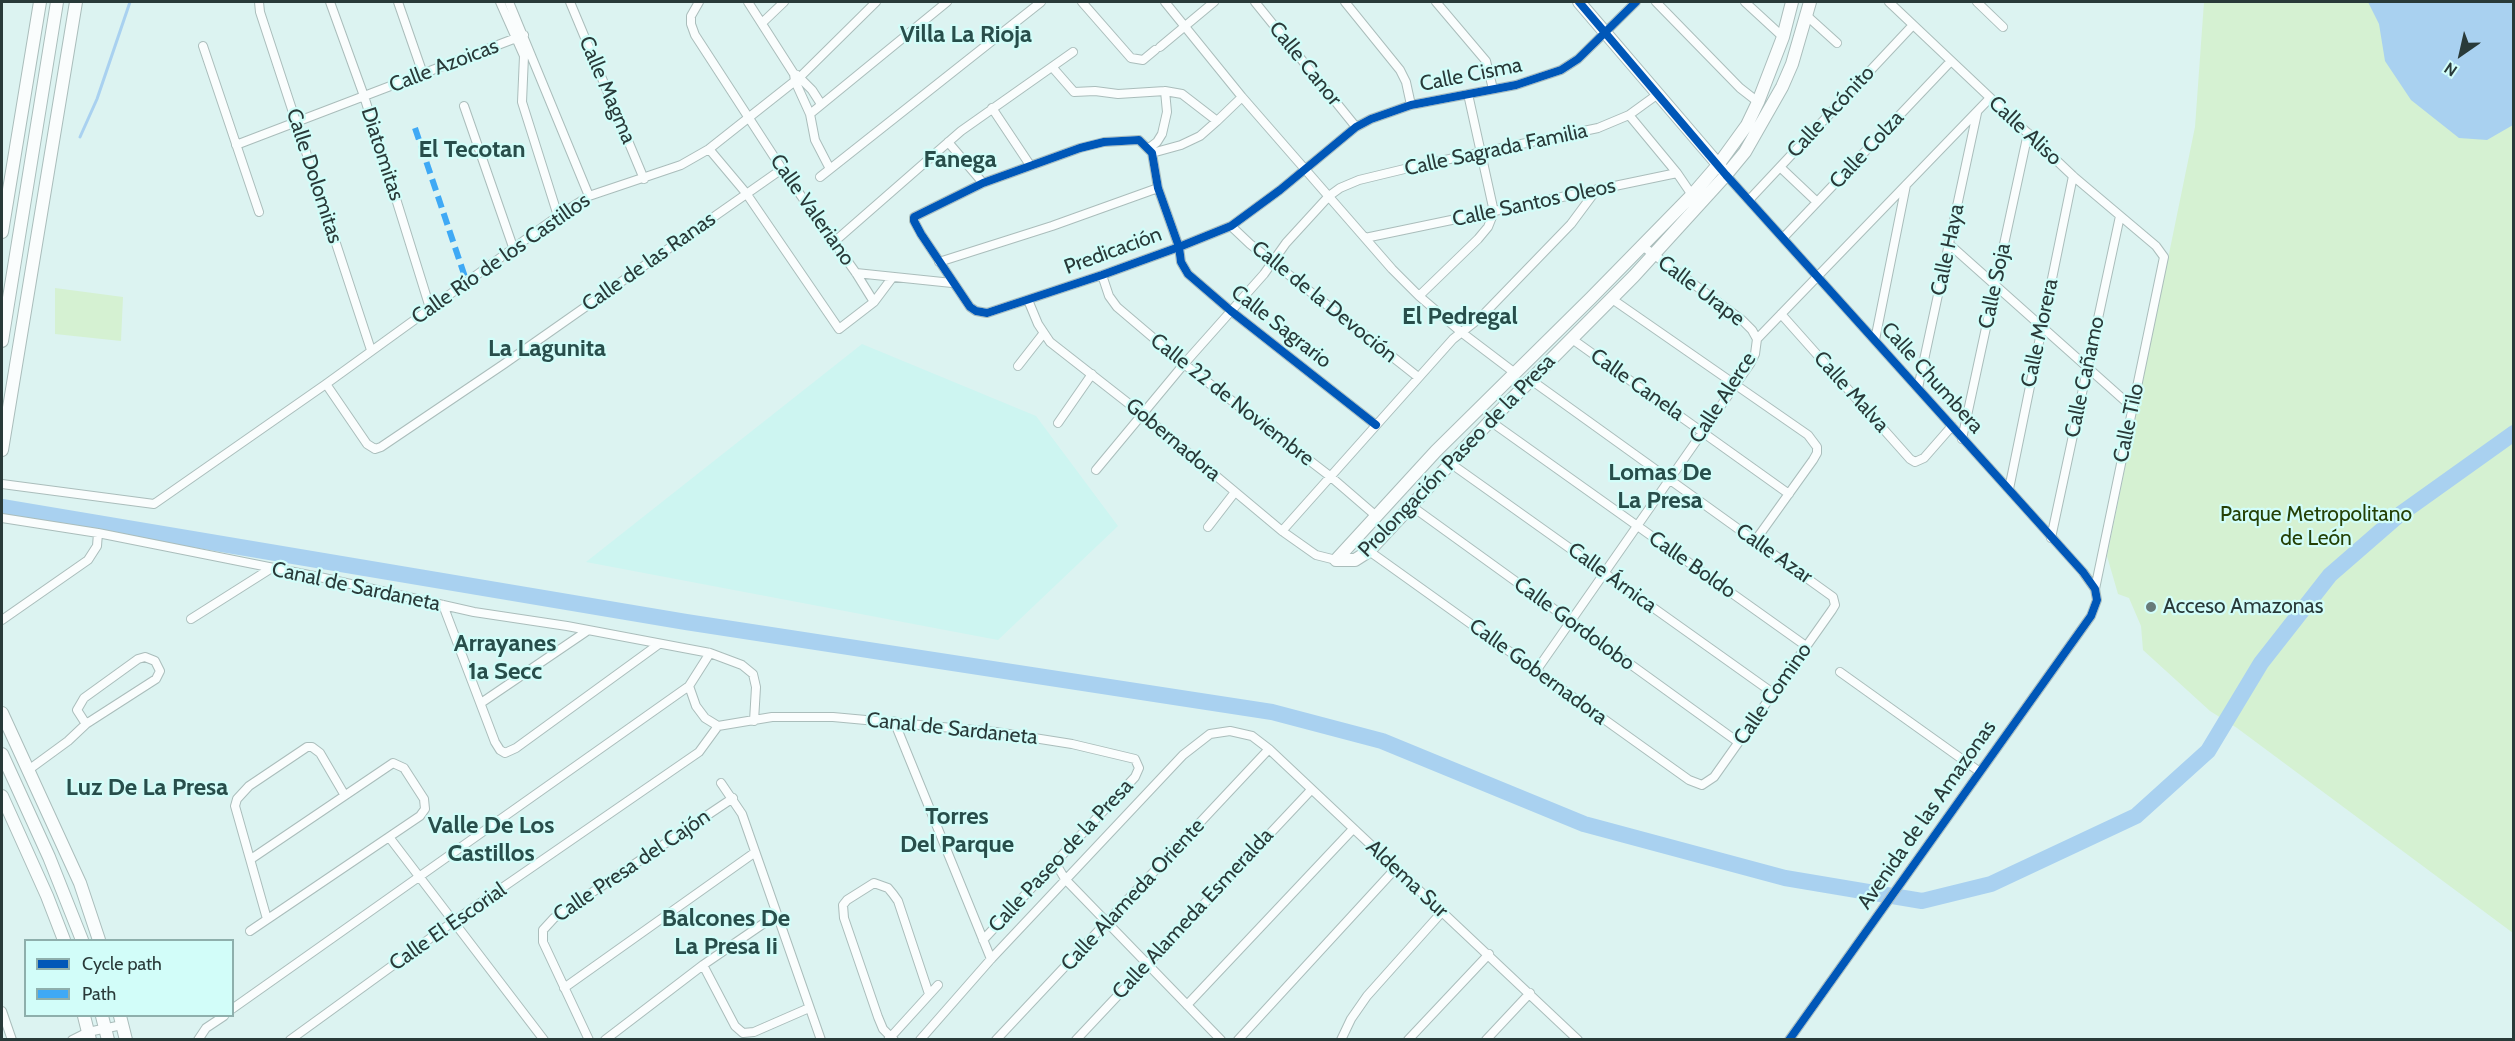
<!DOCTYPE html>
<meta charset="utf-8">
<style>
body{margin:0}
#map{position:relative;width:2515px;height:1041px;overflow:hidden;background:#dcf3f1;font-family:Cabin,sans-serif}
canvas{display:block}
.frame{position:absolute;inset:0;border:3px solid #293a39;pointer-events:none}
.legend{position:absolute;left:24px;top:939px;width:210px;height:78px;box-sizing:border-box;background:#d2fdf9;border:2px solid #8eafac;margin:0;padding:8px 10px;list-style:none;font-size:18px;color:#293a39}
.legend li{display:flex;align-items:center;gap:12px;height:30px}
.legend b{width:30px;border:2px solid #8eafac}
.north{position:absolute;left:2431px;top:24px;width:60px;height:60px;-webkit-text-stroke:4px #d2fdf9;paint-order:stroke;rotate:214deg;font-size:16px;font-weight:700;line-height:24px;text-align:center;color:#293a39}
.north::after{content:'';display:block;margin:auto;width:21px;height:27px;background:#293a39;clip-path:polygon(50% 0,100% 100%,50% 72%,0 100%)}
</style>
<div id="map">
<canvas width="2515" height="1041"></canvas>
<div class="frame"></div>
<ul class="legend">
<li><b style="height:8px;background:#0057b8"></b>Cycle path</li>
<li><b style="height:8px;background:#3fa9f5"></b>Path</li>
</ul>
<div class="north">N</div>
</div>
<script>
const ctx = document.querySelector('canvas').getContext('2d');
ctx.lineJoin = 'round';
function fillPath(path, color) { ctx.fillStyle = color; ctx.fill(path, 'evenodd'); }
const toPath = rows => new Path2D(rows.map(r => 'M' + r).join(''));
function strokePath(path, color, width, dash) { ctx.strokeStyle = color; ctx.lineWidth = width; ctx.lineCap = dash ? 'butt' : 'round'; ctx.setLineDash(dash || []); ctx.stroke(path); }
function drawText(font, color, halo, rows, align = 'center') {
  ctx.font = font + ' Cabin,sans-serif'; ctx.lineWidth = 4.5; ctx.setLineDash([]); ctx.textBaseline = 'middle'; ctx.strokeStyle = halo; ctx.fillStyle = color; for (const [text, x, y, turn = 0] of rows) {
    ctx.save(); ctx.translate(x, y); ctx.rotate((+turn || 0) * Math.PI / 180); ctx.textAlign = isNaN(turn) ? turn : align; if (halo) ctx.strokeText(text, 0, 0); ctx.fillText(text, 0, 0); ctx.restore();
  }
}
const built = toPath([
 [862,344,1036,416,1118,526,998,640,586,562]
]);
const green = toPath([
 [2204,2,2513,2,2513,933,2237,728,2210,711,2143,650,2141,626,2129,598,2118,594,2107,556,2195,127],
 [55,288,123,297,121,341,55,334]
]);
const water = toPath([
 [2368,2,2513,2,2513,125,2487,140,2459,138,2411,100,2385,61,2379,24]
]);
const stream = toPath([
 [80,137,97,99,130,2]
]);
const river = toPath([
 [2,507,686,622,1272,712,1382,741,1584,824,1785,878,1922,901,1991,884,2136,816,2208,751,2261,663,2330,575,2399,515,2514,433]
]);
const street = toPath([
 [259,2,260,12,371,350],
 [330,2,364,96,430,308],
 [398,2,423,74],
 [500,2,524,56,522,102,558,216],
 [509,2,589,196],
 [570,2,644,179],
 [699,2,691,16,691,24,695,35,782,169,856,273,874,302],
 [748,2,794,74,795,81,810,114,815,140,830,169],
 [1082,2,1131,58,1143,60,1155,50],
 [1165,2,1242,97,1392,269,1419,296,1461,332,1515,373],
 [1255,2,1356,127],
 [1345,2,1400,70,1406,82,1411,105],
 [1436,2,1486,61,1493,89],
 [1656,2,1740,88,1758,102],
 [1745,2,1783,37],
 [1889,2,2073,176,2156,246,2164,257,2095,589],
 [1977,2,2003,27],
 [1806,15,1837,43],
 [762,23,784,2],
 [203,46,259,212],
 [1160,47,1214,2],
 [1053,68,1074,92,1095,91,1118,94,1165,91,1182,94,1217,121,1242,97],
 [797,75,812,90,821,104],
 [464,106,513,247],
 [992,108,1030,165],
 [810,114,947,2],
 [1629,115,1677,173],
 [948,142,983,183],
 [236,145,524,35],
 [1149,148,1157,142,1162,134,1167,112,1165,91],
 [709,149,746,193,839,329,874,302,892,278],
 [1152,153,1181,145,1200,136,1217,121],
 [1780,167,1817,202],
 [1726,175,2083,572,2095,589,2097,600,2091,616,1789,1040],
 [820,177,1041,2],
 [1749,200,1913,25],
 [1231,226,1250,244,1418,377],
 [1365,238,1677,173,1692,195],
 [1783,238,1951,61],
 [834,242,961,131,1073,52],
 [1949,244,2133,408],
 [1641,245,1742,320,1752,330,1757,339],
 [939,262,1052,226,1158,188],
 [856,273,952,283],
 [1102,275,1109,296,1117,307,1184,364,1331,477,1375,515],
 [1419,296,1478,239,1488,227,1494,212,1468,94],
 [1612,299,1808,435,1817,447,1817,453,1813,460,1755,541],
 [1028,300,1038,324,1050,342,1142,414,1282,531,1316,555,1336,560],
 [1781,314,1910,459,1915,462,1924,458,1952,426],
 [1572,339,1789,494],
 [1875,340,1906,185],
 [1018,366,1043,334],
 [326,384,367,444,375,449,381,447,504,364,782,169],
 [1918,388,1977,113],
 [1490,421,1806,646],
 [1058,423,1092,374],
 [1376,425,1231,311,1188,274,1181,262,1179,247,1158,188,1152,153,1139,140,1104,142,1080,148,983,183,914,217,914,221,921,234,970,307,976,311,987,313,1102,275,1179,247,1231,226,1280,190,1356,127,1371,119,1411,105,1516,85,1561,70,1578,59,1636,2],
 [1962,439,2028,133],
 [1450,463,1773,693],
 [1096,470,1184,364,1264,274,1286,243,1329,196,1340,188,1359,180,1421,165,1598,128,1629,115,1658,94],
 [2,484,154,504,326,384,558,216,589,196,681,165,709,149,800,77,876,2],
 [2009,489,2073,176],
 [1410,505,1738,742],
 [2,518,98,533,324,578,474,612,567,626,710,653,742,665,753,674,756,687,754,721],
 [1208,527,1235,492],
 [1282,531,1453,339,1481,317,1571,224,1597,189],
 [2051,538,2120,216],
 [1369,551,1689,780,1702,785,1714,777,1832,610,1835,605,1833,597,1531,380],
 [443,605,495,742,500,750,505,753,516,748,659,644],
 [191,619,270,569],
 [2,620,88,560,97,546,98,533],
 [710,653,689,686,696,706,705,718,718,726],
 [1536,671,1750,364,1755,354,1757,339,1990,98],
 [1840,672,1980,772],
 [481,703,587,631],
 [894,721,991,959],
 [27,771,68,741,86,724,156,679,160,671,155,661,145,657,138,659,84,698,77,710,86,724],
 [721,783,742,814,821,1040],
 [389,837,544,1040],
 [1056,864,1065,879,1221,1040],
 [267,919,235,806,237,799,249,786,307,747,312,747,320,753,344,794],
 [250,931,420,816,425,809,424,799,404,768,393,763,251,859],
 [703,965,735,1026,743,1033,754,1032,809,1008],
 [564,988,754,853],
 [1187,1005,1353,829],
 [232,1009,689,686],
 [2,1011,12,1040],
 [72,1040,88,1032,122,1025],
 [198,1040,206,1028,224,1016],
 [290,1040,454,921,699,752,718,726,772,717,833,717,996,732,1072,744,1135,759,1139,768,1135,777,983,940],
 [589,1040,543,942,543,930,554,918,733,798],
 [605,1040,703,965,776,915],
 [888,1040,938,985],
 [894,1040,883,1029,878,1017,844,918,843,905,847,900,874,883,888,888,893,894,898,901,929,994],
 [920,1040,991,959,1183,755,1210,734,1230,731,1252,736,1269,749,1578,1040],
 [996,1040,1269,749],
 [1076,1040,1311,790],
 [1238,1040,1396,868],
 [1341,1040,1351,1019,1367,996,1442,912],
 [1408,1040,1489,954],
 [1486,1040,1530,993]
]);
const secondary = toPath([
 [1579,2,1722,169],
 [2,232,40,2],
 [2,341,57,2],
 [2,450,76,2],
 [1336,560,1355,560,1369,551,1490,421,1634,276,1726,175,1745,152,1782,87,1792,64,1810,2],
 [1336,560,1436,451,1591,298,1692,195,1718,165,1747,125,1758,102,1783,37,1792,2],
 [2,713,80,883,99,940],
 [2,754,49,857,82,940],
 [2,796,47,896,64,940],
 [84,1016,90,1040],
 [102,1016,108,1040],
 [120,1016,126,1040]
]);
const quiet = toPath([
 [415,128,467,283]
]);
const cycleway = toPath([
 [1579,2,1726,175,2083,572,2095,589,2097,600,2091,616,1789,1040],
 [1376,425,1231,311,1188,274,1181,262,1179,247,1158,188,1152,153,1139,140,1104,142,1080,148,983,183,914,217,914,221,921,234,970,307,976,311,987,313,1102,275,1179,247,1231,226,1280,190,1356,127,1371,119,1411,105,1516,85,1561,70,1578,59,1636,2]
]);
const markers = [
 [2151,607,6,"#687b79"]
];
const streetNames = [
 ["Calle Canor",1305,64,51],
 ["Calle Azoicas",444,66,-21],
 ["Calle Cisma",1471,75,-11],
 ["Calle Magma",607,90,67],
 ["Calle Acónito",1831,112,-47],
 ["Calle Aliso",2025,131,43],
 ["Calle Sagrada Familia",1496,150,-12],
 ["Calle Colza",1867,150,-47],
 ["Diatomitas",382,154,72],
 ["Calle Dolomitas",314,176,72],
 ["Calle Santos Oleos",1534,203,-12],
 ["Calle Valeriano",812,210,55],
 ["Calle Haya",1948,250,-78],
 ["Predicación",1113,251,-20],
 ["Calle Río de los Castillos",501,259,-35],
 ["Calle de las Ranas",649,262,-35],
 ["Calle Soja",1995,286,-78],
 ["Calle Urape",1701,291,37],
 ["Calle de la Devoción",1324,302,39],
 ["Calle Sagrario",1281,327,38],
 ["Calle Morera",2040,333,-78],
 ["Calle Cañamo",2085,377,-78],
 ["Calle Chumbera",1932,378,48],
 ["Calle Canela",1637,385,35],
 ["Calle Malva",1851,392,48],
 ["Calle Alerce",1723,398,-57],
 ["Calle 22 de Noviembre",1232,400,38],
 ["Calle Tilo",2129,423,-78],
 ["Gobernadora",1173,440,40],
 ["Prolongación Paseo de la Presa",1457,456,-46],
 ["Calle Azar",1774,554,35],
 ["Calle Boldo",1692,565,35],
 ["Calle Árnica",1612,578,36],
 ["Canal de Sardaneta",356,587,12],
 ["Calle Gordolobo",1574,624,36],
 ["Calle Gobernadora",1538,672,36],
 ["Calle Comino",1773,694,-55],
 ["Canal de Sardaneta",952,729,6],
 ["Avenida de las Amazonas",1927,815,-55],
 ["Calle Paseo de la Presa",1061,856,-47],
 ["Calle Presa del Cajón",632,866,-34],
 ["Aldema Sur",1407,879,43],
 ["Calle Alameda Oriente",1133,895,-47],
 ["Calle Alameda Esmeralda",1193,914,-47],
 ["Calle El Escorial",448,927,-35]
];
const parkNames = [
 ["Parque Metropolitano",2316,515],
 ["de León",2316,539]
];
const poiNames = [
 ["Acceso Amazonas",2163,607]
];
const quarterNames = [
 ["Villa La Rioja",966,35],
 ["El Tecotan",472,150],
 ["Fanega",960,160],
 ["El Pedregal",1460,317],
 ["La Lagunita",547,349],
 ["Lomas De",1660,473],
 ["La Presa",1660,501],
 ["Arrayanes",505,644],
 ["1a Secc",505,672],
 ["Luz De La Presa",147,788],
 ["Torres",957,817],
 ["Del Parque",957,845],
 ["Valle De Los",491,826],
 ["Castillos",491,854],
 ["Balcones De",726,919],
 ["La Presa Ii",726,947]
];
fillPath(built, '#cdf5f1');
fillPath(green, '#d5f1d2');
fillPath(water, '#a9d1f0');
strokePath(stream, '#a9d1f0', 3);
strokePath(river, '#a9d1f0', 16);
strokePath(street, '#aabdbb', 10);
strokePath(secondary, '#aabdbb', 14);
strokePath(street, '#fafdfd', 8);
strokePath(secondary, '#fafdfd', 12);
strokePath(quiet, '#3fa9f5', 6, [12, 6]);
strokePath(cycleway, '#0057b8', 8);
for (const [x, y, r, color] of markers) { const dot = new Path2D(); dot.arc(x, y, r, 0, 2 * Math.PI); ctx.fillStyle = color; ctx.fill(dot); strokePath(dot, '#d2fdf9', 2); }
drawText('21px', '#293a39', '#d2fdf9', streetNames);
drawText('21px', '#244005', '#d2fdf9', parkNames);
drawText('21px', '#293a39', '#d2fdf9', poiNames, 'left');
drawText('bold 24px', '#284e4b', '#d2fdf9', quarterNames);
</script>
